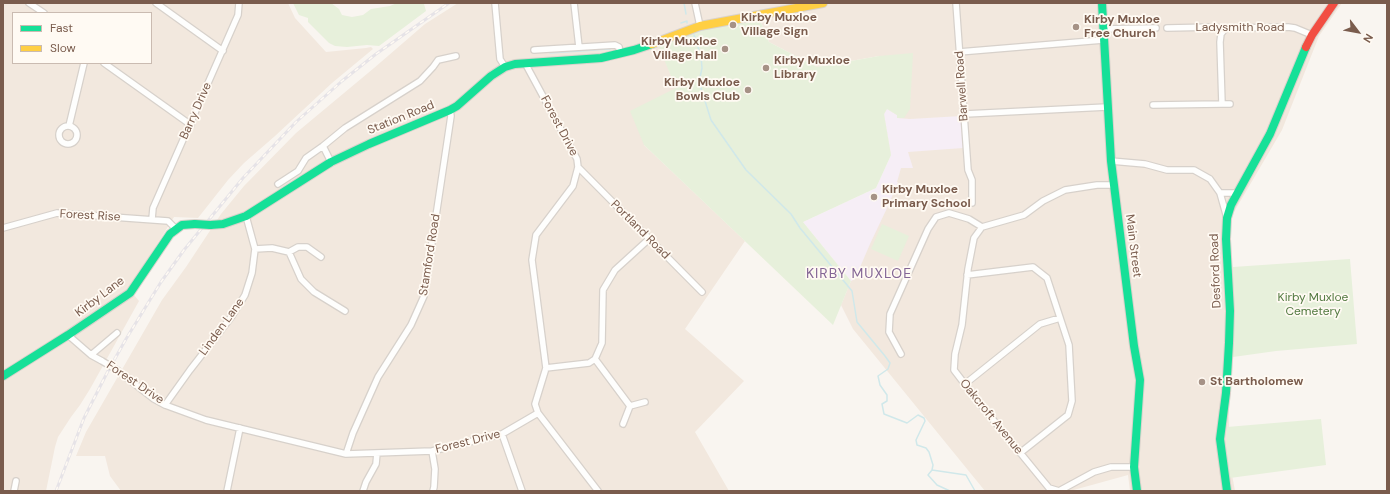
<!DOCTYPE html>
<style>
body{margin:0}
#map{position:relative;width:1390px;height:494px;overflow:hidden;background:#f9f5f0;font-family:"DM Sans",sans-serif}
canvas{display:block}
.frame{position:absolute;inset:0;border:4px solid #7a5c4d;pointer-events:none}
.legend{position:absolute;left:12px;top:12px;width:140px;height:52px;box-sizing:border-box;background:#fffaf3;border:1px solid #cabbb1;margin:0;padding:5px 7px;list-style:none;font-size:12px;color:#7a5c4d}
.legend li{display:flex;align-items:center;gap:8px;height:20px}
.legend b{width:20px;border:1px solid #cabbb1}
.north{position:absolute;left:1338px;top:12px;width:40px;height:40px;-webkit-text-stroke:3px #fffaf3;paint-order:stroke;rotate:122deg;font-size:11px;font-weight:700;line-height:16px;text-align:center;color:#7a5c4d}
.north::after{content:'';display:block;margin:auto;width:14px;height:18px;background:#7a5c4d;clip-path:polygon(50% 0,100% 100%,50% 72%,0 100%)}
</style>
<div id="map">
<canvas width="1390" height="494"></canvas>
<div class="frame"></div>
<ul class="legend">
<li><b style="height:5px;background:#16e098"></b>Fast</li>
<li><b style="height:5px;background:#ffcf43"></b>Slow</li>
</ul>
<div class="north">N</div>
</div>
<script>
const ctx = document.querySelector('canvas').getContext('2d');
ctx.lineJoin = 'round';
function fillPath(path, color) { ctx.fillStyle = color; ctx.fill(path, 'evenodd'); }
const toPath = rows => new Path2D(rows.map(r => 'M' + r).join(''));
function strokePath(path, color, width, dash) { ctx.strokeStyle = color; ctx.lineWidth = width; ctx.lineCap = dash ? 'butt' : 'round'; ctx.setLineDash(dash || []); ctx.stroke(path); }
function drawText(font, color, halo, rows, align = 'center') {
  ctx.font = font + ' "DM Sans",sans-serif'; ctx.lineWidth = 3.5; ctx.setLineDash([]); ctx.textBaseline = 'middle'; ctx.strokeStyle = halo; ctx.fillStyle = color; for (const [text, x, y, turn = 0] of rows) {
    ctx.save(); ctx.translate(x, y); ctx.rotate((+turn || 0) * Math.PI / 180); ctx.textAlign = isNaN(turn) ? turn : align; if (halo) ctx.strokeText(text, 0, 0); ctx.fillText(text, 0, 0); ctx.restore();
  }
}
const residential = toPath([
 [3,3,288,3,295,18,326,52,366,48,371,47,373,49,332,83,275,136,244,163,228,180,198,218,174,217,129,289,139,301,90,389,80,405,71,417,58,437,55,447,46,491,3,491],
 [13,13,151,13,151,63,13,63],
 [458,3,1342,3,1319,36,1282,130,1224,229,1230,464,1235,491,1130,491,1128,475,1070,491,985,491,853,329,841,305,851,281,891,155,884,114,887,109,904,118,879,56,817,67,769,42,758,15,700,31,659,45,676,88,644,145,745,241,685,329,744,381,695,432,729,491,121,491,110,476,105,456,76,456,86,432,162,300,186,267,221,214,244,186,296,133,374,68,425,24]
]);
const education = toPath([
 [887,109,897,115,897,118,910,119,961,116,963,148,908,152,913,168,901,168,897,182,898,182,888,206,870,244,855,279,851,281,803,222,876,188,891,155,884,114]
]);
const green = toPath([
 [293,3,331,3,339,9,342,15,352,17,363,15,371,9,390,6,397,3,424,4,426,11,379,46,367,45,347,47,335,46,329,43,308,22,308,18,299,15],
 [758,15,769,42,817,67,879,56,913,53,910,109,904,118,897,118,897,115,887,109,884,114,891,155,876,188,803,222,851,281,833,325,644,145,630,111,676,88,658,45,700,31],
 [882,224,909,236,898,261,871,249],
 [1350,259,1357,344,1276,351,1233,357,1233,267],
 [1321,419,1326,465,1230,478,1226,463,1227,427]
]);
const stream = toPath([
 [684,3,686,14],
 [681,23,687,21,687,23],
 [694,35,701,56,702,68,699,82,711,120,746,170,791,214,800,228,852,291,857,322,885,356,890,363,888,369,878,376,880,385,887,395,887,401,882,404,884,414,907,423,918,415,924,418,925,421,916,440,917,445,926,448,929,452,933,465,932,470,928,475,937,485,950,491],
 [550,53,610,49],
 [932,470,966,475,975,491]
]);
const street = toPath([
 [29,3,44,13],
 [156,3,223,51],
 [495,3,500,59,505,67],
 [574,3,579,47],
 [695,3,700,26],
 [956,3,968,170,972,180,972,203],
 [1167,28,1215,27,1225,29,1233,28,1288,27,1295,28,1312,35],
 [1103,29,1156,28],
 [534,50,615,45,619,47,620,53],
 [959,52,1103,40],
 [104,63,191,125],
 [1222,104,1230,104],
 [1153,105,1222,104,1220,42,1221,34,1225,29],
 [965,114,1107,107],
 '59 135a9 9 0 1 1 18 0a9 9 0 1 1-18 0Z',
 [69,126,84,63],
 [1111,161,1145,164,1167,170,1194,170,1210,179,1220,193,1227,218],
 [331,162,323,146,345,128,420,81,433,67,438,60,456,56],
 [578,167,702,292],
 [278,184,298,171,306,158,323,146],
 [1220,193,1237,193],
 [152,219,153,208,238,15,239,3],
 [982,227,974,238,968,269,962,325,955,354,954,370,977,400,1049,488,1059,491,1094,472,1111,467,1134,467],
 [982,227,1024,215,1043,201,1065,190,1097,185,1113,185],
 [3,228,57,213,168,221,176,229],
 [255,249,272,248,289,252,298,247,307,247,321,257],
 [289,252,301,279,314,292,345,311],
 [967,275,1033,267,1047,278,1069,345,1072,401,1068,415,1020,453],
 [68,335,91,355,102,361],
 [901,354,889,332,890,314,928,229,936,217,949,213,969,219,982,227],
 [91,355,117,333],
 [595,359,630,406,645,402],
 [546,368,589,363,595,359,602,343,603,290,615,270,649,239],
 [117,370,154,399,165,405,206,420,346,454,432,451,502,434,538,413,535,404,546,368,532,260,536,235,573,186,578,167,577,159,525,63],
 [965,384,1040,324,1060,318],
 [165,405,190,370,232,316,245,295,252,273,255,249,246,216],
 [538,413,598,491],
 [623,424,630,406],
 [502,434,522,491],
 [432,451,435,469,434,487,433,491],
 [346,454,353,433,378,377,411,325,424,296,451,116,450,110],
 [14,491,16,481],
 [227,491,240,428],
 [363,491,366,482,376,464,377,453]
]);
const fast = toPath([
 [1102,3,1111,161,1134,346,1140,380,1134,467,1137,491],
 [210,225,223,224,246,216,331,162,369,144,450,110,457,106,491,76,505,67,515,64,601,58,634,50,652,44],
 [3,376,68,335,130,293,170,234,182,225,195,224],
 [1227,491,1220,439,1226,393,1229,343,1230,311,1226,239,1227,218,1231,205,1270,134,1306,47]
]);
const slow = toPath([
 [652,44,700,26,823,3]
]);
const jam = toPath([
 [1306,47,1312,35,1334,3]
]);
const rail = toPath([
 [56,491,84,418,108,371,126,339,161,282,184,250,243,178,296,122,342,81,376,54,449,3]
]);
const streetBridge = toPath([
 [102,361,117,370]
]);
const fastBridge = toPath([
 [195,224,210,225]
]);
const markers = [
 [733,25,4,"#a69286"],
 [1076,27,4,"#a69286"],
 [725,49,4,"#a69286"],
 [766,68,4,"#a69286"],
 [748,90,4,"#a69286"],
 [874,197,4,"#a69286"],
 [1202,382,4,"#a69286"]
];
const poiNames = [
 ["Kirby Muxloe",741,18],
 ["Village Sign",741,32],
 ["Kirby Muxloe",1084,20],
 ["Free Church",1084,34],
 ["Kirby Muxloe",717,42,"right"],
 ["Village Hall",717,56,"right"],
 ["Kirby Muxloe",774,61],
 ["Library",774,75],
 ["Kirby Muxloe",740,83,"right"],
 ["Bowls Club",740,97,"right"],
 ["Kirby Muxloe",882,190],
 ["Primary School",882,204],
 ["St Bartholomew",1210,382]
];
const streetNames = [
 ["Ladysmith Road",1240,28],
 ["Barwell Road",962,86,-94],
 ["Barry Drive",196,111,-66],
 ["Station Road",401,118,-22],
 ["Forest Drive",559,126,62],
 ["Forest Rise",90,216,3],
 ["Portland Road",640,230,45],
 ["Main Street",1133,246,83],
 ["Stamford Road",430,255,-81],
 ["Desford Road",1216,271,-92],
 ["Kirby Lane",100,297,-37],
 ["Linden Lane",222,327,-54],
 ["Forest Drive",135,383,34],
 ["Oakcroft Avenue",991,417,51],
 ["Forest Drive",468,442,-14]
];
const parkNames = [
 ["Kirby Muxloe",1313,298],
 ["Cemetery",1313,312]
];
const quarterNames = [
 ["KIRBY MUXLOE",859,274]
];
fillPath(residential, '#f2e8de');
fillPath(education, '#f6eef6');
fillPath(green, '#e7f0db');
strokePath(stream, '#d0e8ea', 1.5);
strokePath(street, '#d7d1cb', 8);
strokePath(fast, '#d9d2cb', 10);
strokePath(slow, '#d9d2cb', 10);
strokePath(jam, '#d9d2cb', 10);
strokePath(street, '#fefefd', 5.5);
strokePath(fast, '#16e098', 8);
strokePath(slow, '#ffcf43', 8);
strokePath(jam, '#f24e42', 8);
strokePath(rail, '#e6e3e7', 3);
strokePath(rail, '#fffaf3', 1.5, [4.5]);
strokePath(streetBridge, '#d7d1cb', 8, []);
strokePath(fastBridge, '#d9d2cb', 10, []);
strokePath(streetBridge, '#fefefd', 5.5);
strokePath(fastBridge, '#16e098', 8);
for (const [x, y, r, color] of markers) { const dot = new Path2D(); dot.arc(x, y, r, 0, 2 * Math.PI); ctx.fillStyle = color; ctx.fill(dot); strokePath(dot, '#fffaf3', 1.5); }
drawText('bold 12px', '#7a5c4d', '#fffaf3', poiNames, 'left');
drawText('12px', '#7a5c4d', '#fffaf3', streetNames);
drawText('12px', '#537a41', '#fffaf3', parkNames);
ctx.letterSpacing = '1px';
drawText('14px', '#846695', '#fffaf3', quarterNames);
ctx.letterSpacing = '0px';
</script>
